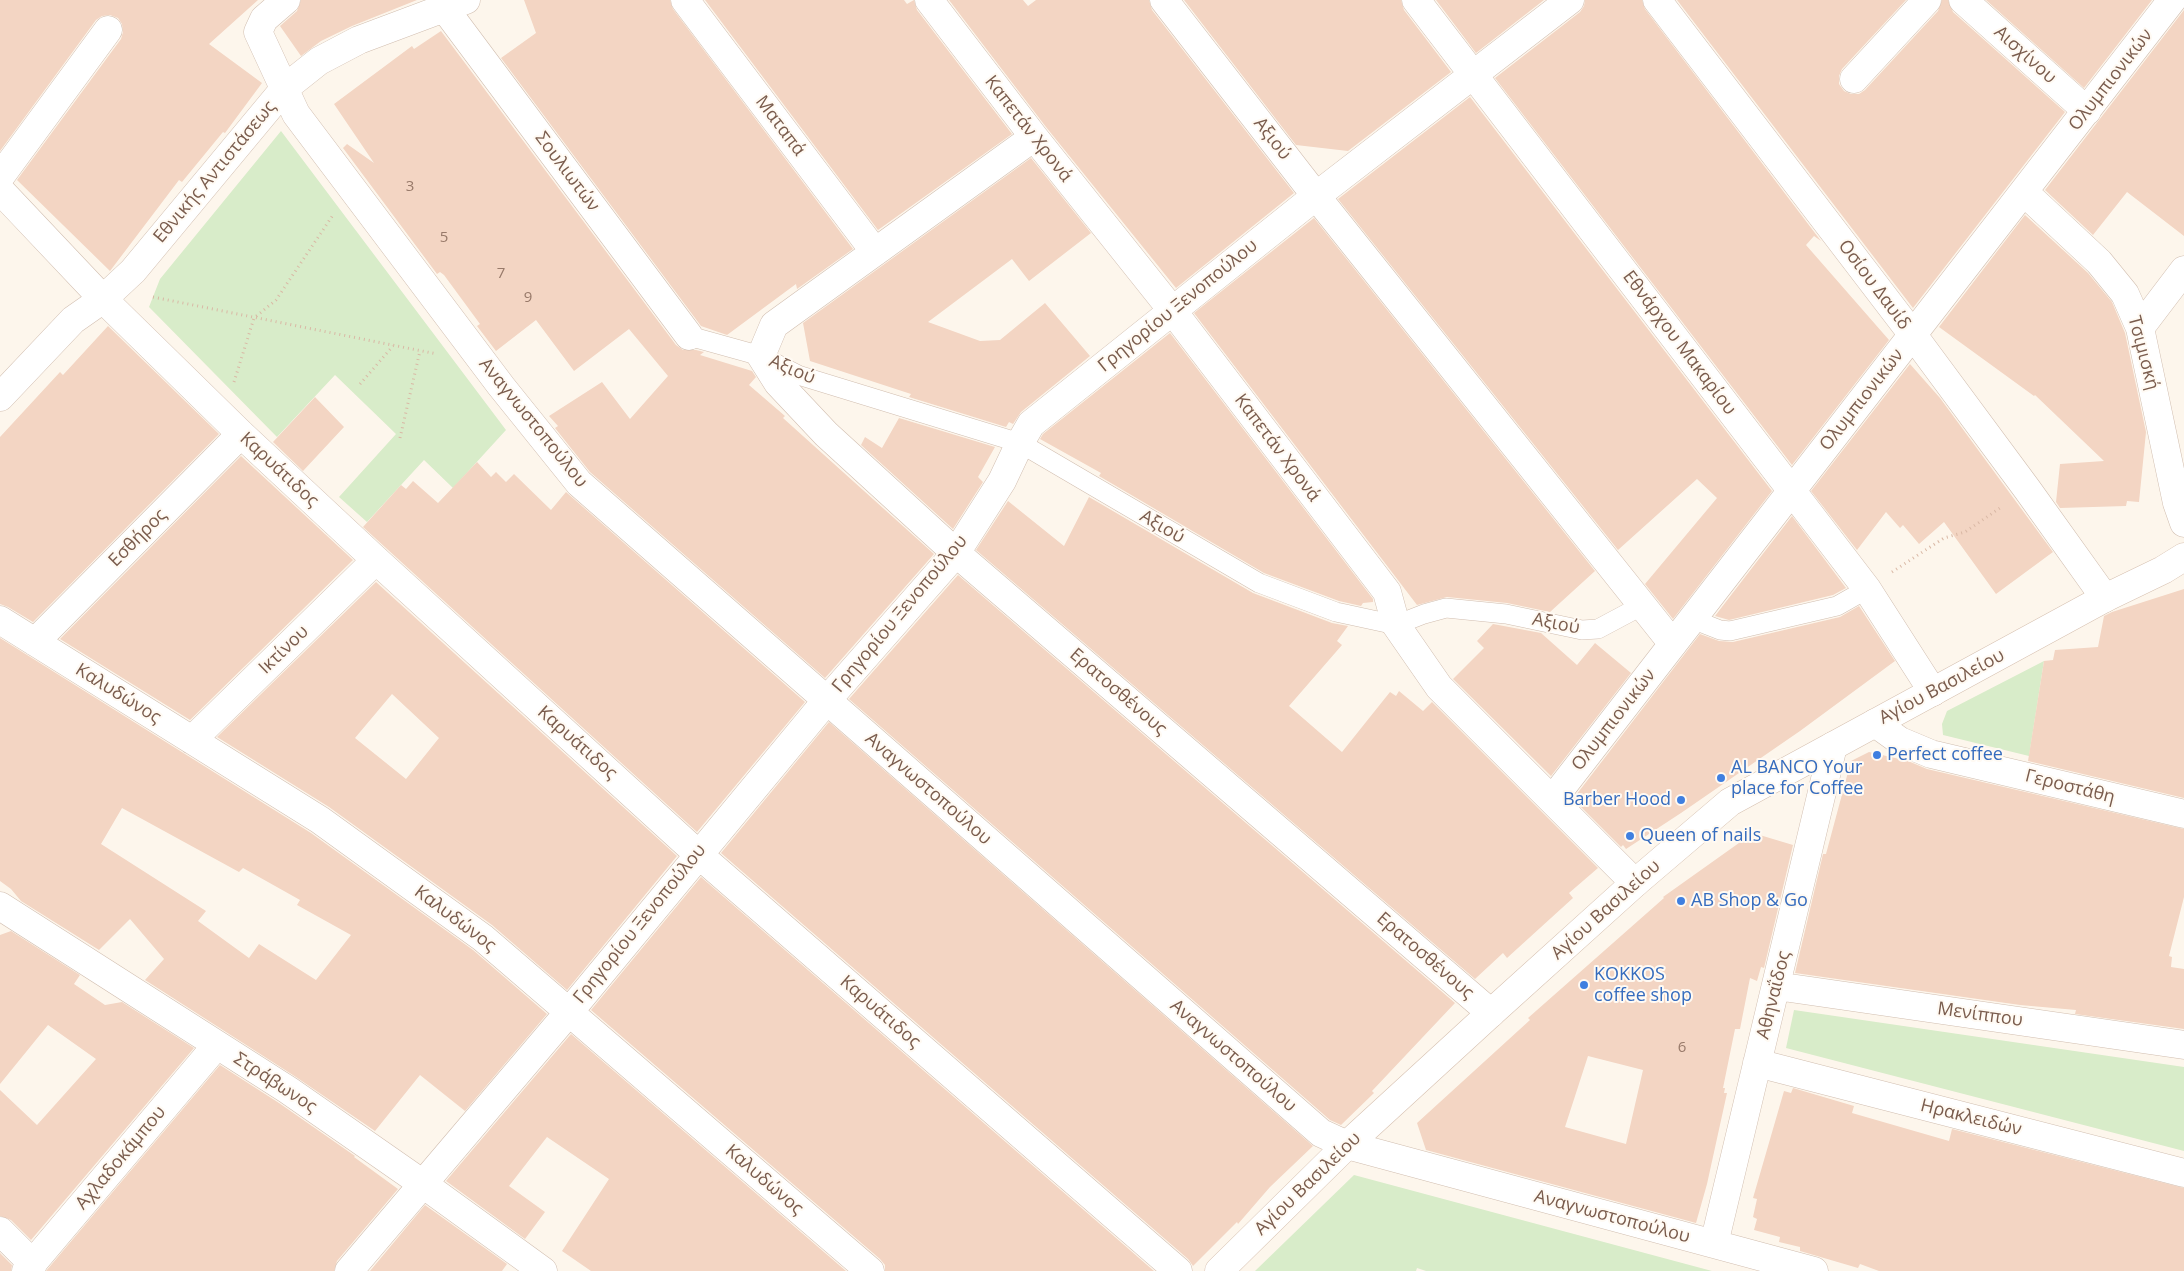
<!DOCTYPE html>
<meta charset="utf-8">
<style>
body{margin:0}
canvas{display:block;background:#fdf6ec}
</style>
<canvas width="2184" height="1271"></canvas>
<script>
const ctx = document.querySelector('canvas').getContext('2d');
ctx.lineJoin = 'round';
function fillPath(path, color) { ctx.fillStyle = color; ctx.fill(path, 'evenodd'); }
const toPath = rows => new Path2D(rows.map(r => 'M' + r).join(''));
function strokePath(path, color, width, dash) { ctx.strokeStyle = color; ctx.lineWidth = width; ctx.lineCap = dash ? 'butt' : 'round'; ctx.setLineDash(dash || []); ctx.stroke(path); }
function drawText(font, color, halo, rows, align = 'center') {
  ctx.font = font + ' "Open Sans",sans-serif'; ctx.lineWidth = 4; ctx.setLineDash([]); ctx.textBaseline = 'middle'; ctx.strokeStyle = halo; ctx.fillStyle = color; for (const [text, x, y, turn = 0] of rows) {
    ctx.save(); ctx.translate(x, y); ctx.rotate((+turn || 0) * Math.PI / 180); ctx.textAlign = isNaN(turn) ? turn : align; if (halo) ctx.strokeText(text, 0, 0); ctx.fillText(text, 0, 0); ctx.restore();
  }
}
const green = toPath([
 [281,131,506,430,453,488,424,460,367,522,339,497,396,434,335,375,277,437,149,307,160,279],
 [2044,661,2029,756,1943,735,1942,724,1947,711],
 [1794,1010,2184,1067,2184,1151,1786,1048],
 [1354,1175,1712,1271,1426,1271,1417,1268,1416,1271,1255,1271]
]);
const building = toPath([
 [0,0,258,0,209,44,262,83,225,133,223,132,182,182,179,180,110,271,17,180,121,39,123,32,122,24,118,18,110,15,102,16,96,20,0,151],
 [301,0,417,0,352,26,321,41,301,56,280,26,297,11],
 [524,0,670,0,673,9,853,249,797,289,796,284,727,335,701,326,501,58,536,33],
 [705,0,904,0,907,4,914,0,917,10,1012,134,878,230],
 [949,0,1023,0,1028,6,1036,0,1149,0,1152,10,1294,193,1176,288,1046,127],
 [1184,0,1401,0,1404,10,1451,72,1348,151,1296,145],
 [1436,0,1544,0,1476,53],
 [1585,0,1642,0,1645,9,1821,241,1814,236,1806,245,1889,340,1792,465,1495,78,1580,12,1584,6],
 [1677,0,1906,0,1842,69,1839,76,1839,84,1844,91,1851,94,1859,94,1865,90,1938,11,1942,0,1948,0,1953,12,2065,112,1913,308],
 [1986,0,2152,0,2084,88],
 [2184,10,2184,236,2127,192,2093,235,2045,190],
 [441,31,676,345,683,350,696,350,704,352,700,355,752,371,756,377,749,385,785,416,783,418,934,554,825,678,590,472,555,428,558,426,549,416,602,382,630,419,668,376,629,329,574,371,536,320,496,351,477,326,480,324,444,275,440,272,437,274,343,148,347,144,374,163,334,104,412,46,414,49],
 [1470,97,1772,491,1673,619,1645,584,1717,498,1697,479,1618,550,1338,199],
 [1031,158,1091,233,1029,281,1012,259,928,322,980,341,1000,340,1045,303,1090,356,1021,412,1013,424,1009,422,1006,427,909,397,911,394,810,361,803,323],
 [2025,215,2088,273,2112,302,2125,333,2146,432,2139,502,2127,501,2126,506,2060,508,2056,502,2060,464,2104,461,2035,395,2034,396,1939,327],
 [1314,218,1595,571,1550,612,1507,603,1447,597,1417,605,1194,313],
 [108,326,219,434,33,622,8,607,0,604,0,437,60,372,63,375],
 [1170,333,1373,599,1373,602,1363,603,1361,606,1339,601,1264,573,1099,476,1101,473,1040,439,1043,434],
 [1910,364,1940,398,2053,552,1996,594,1944,522,1919,544,1903,525,1900,528,1886,512,1857,550,1811,491],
 [315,397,344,427,303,471,273,442],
 [899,418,995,447,978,477,983,482,953,529,861,445,865,437,882,448],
 [241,456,353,560,190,720,60,639],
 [477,462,491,477,496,472,506,482,514,474,551,510,566,492,805,702,697,832,363,527,401,485,406,489,413,481,438,503],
 [1089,497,1253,593,1332,623,1348,626,1337,641,1342,645,1289,706,1342,752,1390,692,1396,696,1399,691,1423,711,1432,702,1598,868,1569,893,1573,898,1507,958,1503,953,1475,979,976,550,1008,501,1064,546],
 [1792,516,1846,588,1833,595,1729,620,1715,616],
 [958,575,1455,1003,1372,1091,1374,1093,1341,1125,1330,1120,849,699],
 [376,582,677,856,567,990,492,925,329,807,217,737],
 [392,694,439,738,406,779,355,738],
 [2184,589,2184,798,2028,761,2044,661,2053,660,2055,650,2098,647,2104,616,2112,612],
 [1859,606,1895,661,1800,731,1681,813,1626,849,1623,845,1621,847,1573,799,1700,634,1719,641,1733,642,1840,617],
 [1493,624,1541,633,1577,665,1595,643,1631,673,1551,776,1453,679,1484,648,1477,641],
 [0,638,311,833,473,950,547,1014,465,1111,420,1075,375,1131,296,1077,145,980,164,959,130,919,99,950,21,901,11,889,0,881],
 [122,808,239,872,243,868,300,900,297,905,351,935,316,980,259,944,249,958,198,921,206,911,101,844],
 [829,722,1313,1146,1270,1187,1238,1224,1237,1222,1193,1266,1188,1259,721,853],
 [1869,752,1908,761,1927,769,2184,829,2184,897,2169,956,2172,957,2171,967,2184,969,2184,1029,2075,1014,2076,1010,2020,1005,1795,973,1823,854,1826,854,1851,761],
 [1753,833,1793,845,1764,968,1761,967,1757,981,1750,978,1740,1029,1735,1029,1723,1088,1725,1088,1724,1093,1727,1093,1707,1184,1696,1223,1426,1150,1417,1123,1530,1020,1528,1018,1664,898,1663,897],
 [1588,1056,1643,1070,1626,1144,1565,1127],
 [701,877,1154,1271,885,1271,885,1265,880,1259,591,1010],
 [11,931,80,975,74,984,105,1005,122,1002,194,1048,31,1240,11,1220,0,1216,0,1090,37,1125,96,1059,48,1025,0,1084,0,935],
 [571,1034,846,1271,591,1271,562,1251,609,1179,547,1137,509,1186,545,1212,525,1239,446,1181],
 [220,1065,279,1103,355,1156,354,1157,398,1189,337,1261,334,1271,46,1271],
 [1793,1088,1854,1106,1852,1113,1949,1141,1952,1129,2184,1188,2184,1271,1879,1271,1860,1264,1858,1268,1800,1251,1800,1247,1779,1242,1780,1237,1754,1230,1757,1219,1753,1217,1757,1199,1753,1198,1784,1091,1791,1093],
 [425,1205,507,1264,502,1271,370,1271],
 [0,1253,12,1265,11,1271,0,1271]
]);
const path = toPath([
 [153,297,437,354],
 [234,382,254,318,276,300,333,215],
 [360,384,393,346],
 [400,438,420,351],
 [1892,572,1944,538,1965,532,2000,508]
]);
const lane = toPath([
 [689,336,761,356,798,375,1020,443,1259,583,1336,612,1396,625,1424,614,1446,608,1506,614,1582,630,1598,629,1643,605],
 [1692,619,1720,630,1730,631,1837,606,1867,589]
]);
const street = toPath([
 [286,0,264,19,258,32,296,114,501,386,579,483,1321,1133,1347,1145,1814,1271],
 [685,0,875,252],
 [929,0,1034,137,1172,310,1387,592,1396,625,1439,687,1635,883],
 [1164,0,1316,196,1673,644],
 [1416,0,1867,589,1933,692],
 [1657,0,1913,335,2027,489,2105,598],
 [1963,0,2087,111],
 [445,9,689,336],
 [1854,79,1927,0],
 [1034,137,774,325,761,356,778,383,826,434,956,553,1491,1013],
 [0,177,108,30],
 [0,190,103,299,241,434,376,560,698,854,1178,1271],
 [2024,192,2099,262,2125,294,2140,328,2177,503,2184,523],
 [2140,328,2184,270],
 [0,397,73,320,103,299,133,271,285,88,319,61,359,40,466,0],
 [0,620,320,820,483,938,870,1271],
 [35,642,241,434],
 [1875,723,1900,741,1931,754,2184,814],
 [192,740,376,560],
 [1552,800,2172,0],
 [0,906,288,1090,423,1184,543,1271],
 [1776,986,2184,1045],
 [1757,1063,2184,1173],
 [0,1231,33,1264],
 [1714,1244,1833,746],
 [26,1271,216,1046],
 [349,1271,569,1012,827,700,956,553,1002,481,1020,443,1031,424,1316,196,1570,0]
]);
const secondary = toPath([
 [1219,1271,1347,1145,1491,1013,1635,883,1730,802,2105,598,2163,570,2184,557]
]);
const markers = [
 [1877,755,5,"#3f7fe0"],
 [1721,778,5,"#3f7fe0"],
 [1681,800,5,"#3f7fe0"],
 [1630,836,5,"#3f7fe0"],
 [1681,901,5,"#3f7fe0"],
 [1584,985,5,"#3f7fe0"]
];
const numberNames = [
 ["3",410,187],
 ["5",444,238],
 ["7",501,274],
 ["9",528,298],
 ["6",1682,1048]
];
const streetNames = [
 ["Αισχίνου",2025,55,42],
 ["Ολυμπιονικών",2111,80,-52],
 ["Ματαπά",780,126,53],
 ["Καπετάν Χρονά",1028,129,52],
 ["Αξιού",1272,139,52],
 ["Εθνικής Αντιστάσεως",215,172,-50],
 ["Σουλιωτών",567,172,53],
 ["Οσίου Δαυίδ",1874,285,53],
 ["Γρηγορίου Ξενοπούλου",1178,306,-39],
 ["Εθνάρχου Μακαρίου",1679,343,53],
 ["Τσιμισκή",2143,353,75],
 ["Αξιού",792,370,23],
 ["Ολυμπιονικών",1862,400,-52],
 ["Αναγνωστοπούλου",533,423,51],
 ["Καπετάν Χρονά",1277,448,53],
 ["Καρυάτιδος",279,470,43],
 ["Αξιού",1162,527,30],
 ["Εσθήρος",138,538,-45],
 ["Γρηγορίου Ξενοπούλου",900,614,-50],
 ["Αξιού",1556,624,11],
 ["Ικτίνου",284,650,-44],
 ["Αγίου Βασιλείου",1942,687,-28],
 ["Ερατοσθένους",1118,692,41],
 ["Καλυδώνος",118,694,32],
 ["Ολυμπιονικών",1614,720,-52],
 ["Καρυάτιδος",577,743,42],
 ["Γεροστάθη",2070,787,14],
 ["Αναγνωστοπούλου",928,789,41],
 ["Αγίου Βασιλείου",1606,910,-42],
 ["Καλυδώνος",455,919,37],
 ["Γρηγορίου Ξενοπούλου",640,924,-51],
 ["Ερατοσθένους",1425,956,41],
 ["Αθηναΐδος",1774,995,-76],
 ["Καρυάτιδος",880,1012,41],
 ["Μενίππου",1980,1015,8],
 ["Αναγνωστοπούλου",1233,1056,41],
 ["Στράβωνος",275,1083,33],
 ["Ηρακλειδών",1971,1118,14],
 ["Αχλαδοκάμπου",121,1158,-50],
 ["Καλυδώνος",764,1180,41],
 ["Αγίου Βασιλείου",1308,1184,-44],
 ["Αναγνωστοπούλου",1612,1217,15]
];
const shopNames = [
 ["Perfect coffee",1887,755],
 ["AL BANCO Your",1731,768],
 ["place for Coffee",1731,789],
 ["Barber Hood",1671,800,"right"],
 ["Queen of nails",1640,836],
 ["AB Shop & Go",1691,901],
 ["KOKKOS",1594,975],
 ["coffee shop",1594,996]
];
fillPath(green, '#d8ecc9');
fillPath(building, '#f3d5c3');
strokePath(lane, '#d1beb0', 20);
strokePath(street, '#d1beb0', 29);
strokePath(secondary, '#d6c0b0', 29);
strokePath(path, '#d9b8a5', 3, [1, 4]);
strokePath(lane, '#fff', 19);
strokePath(street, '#fff', 28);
strokePath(secondary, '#fff', 28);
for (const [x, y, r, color] of markers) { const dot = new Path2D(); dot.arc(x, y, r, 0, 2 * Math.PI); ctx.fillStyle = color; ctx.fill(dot); strokePath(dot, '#fffaf3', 2); }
drawText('15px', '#987a6a', null, numberNames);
drawText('18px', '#7a5c4d', '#fffaf3', streetNames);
drawText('18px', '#366cbe', '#fffaf3', shopNames, 'left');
</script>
